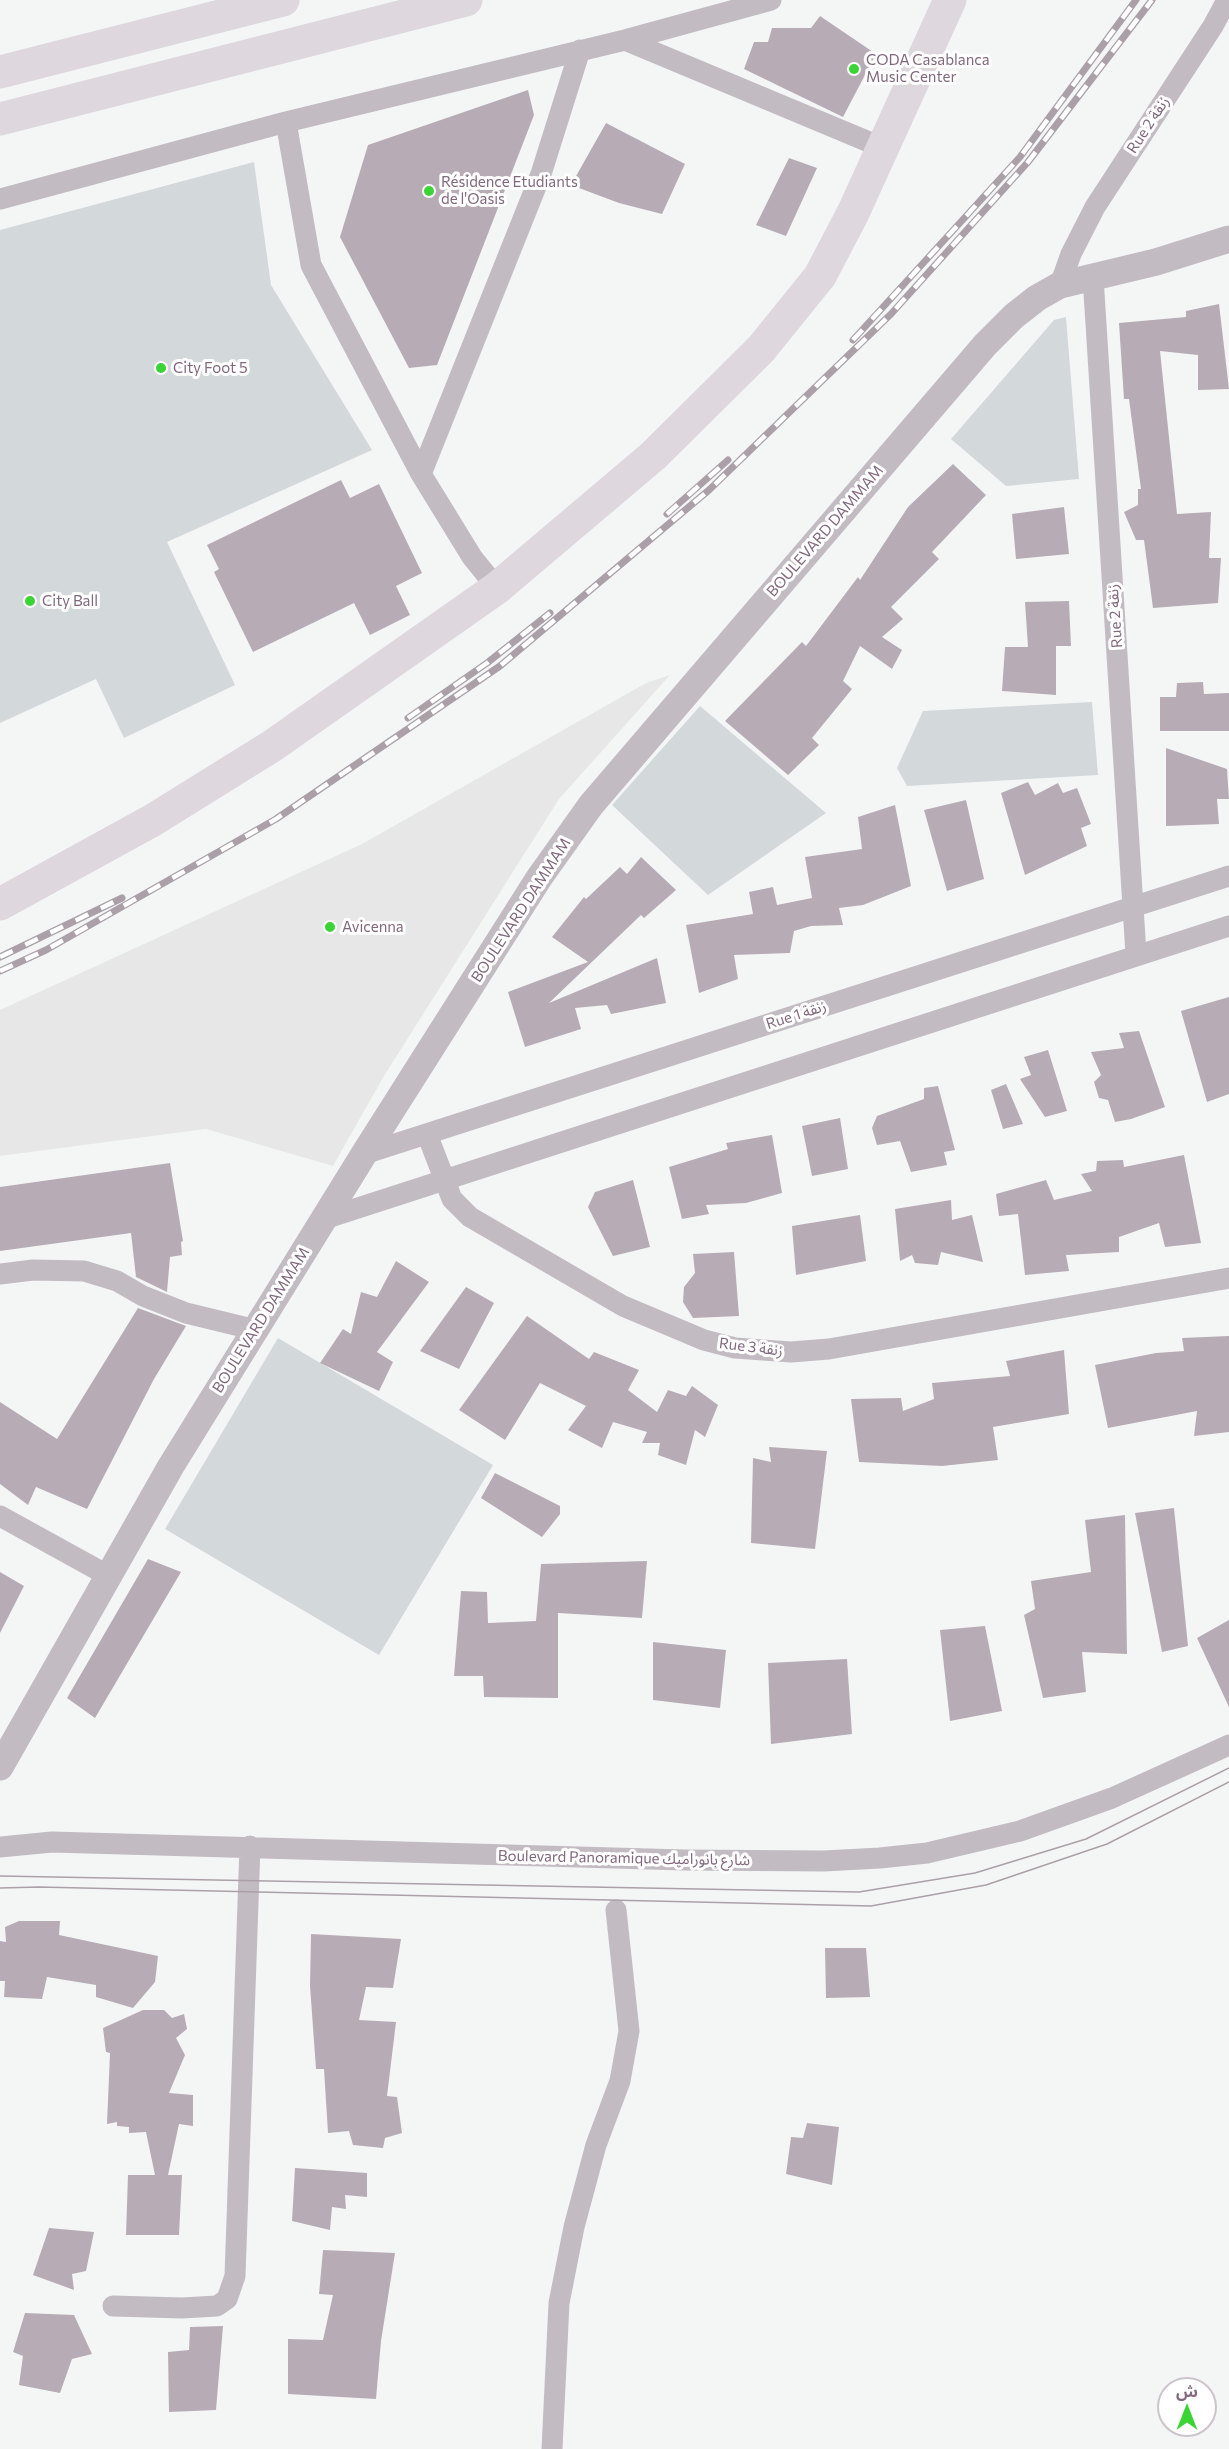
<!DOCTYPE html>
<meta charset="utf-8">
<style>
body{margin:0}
#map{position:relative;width:1229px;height:2449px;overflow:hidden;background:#f4f6f6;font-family:Commissioner,"Noto Sans Arabic",sans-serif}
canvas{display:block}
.north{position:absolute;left:1157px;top:2377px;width:60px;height:60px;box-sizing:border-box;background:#fff;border:2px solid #cdc3cb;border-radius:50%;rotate:0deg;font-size:16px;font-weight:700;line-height:24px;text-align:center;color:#82687d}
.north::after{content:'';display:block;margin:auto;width:21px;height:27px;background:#3ad535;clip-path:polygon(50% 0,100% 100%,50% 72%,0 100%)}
</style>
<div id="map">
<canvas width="1229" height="2449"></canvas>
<div class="north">ش</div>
</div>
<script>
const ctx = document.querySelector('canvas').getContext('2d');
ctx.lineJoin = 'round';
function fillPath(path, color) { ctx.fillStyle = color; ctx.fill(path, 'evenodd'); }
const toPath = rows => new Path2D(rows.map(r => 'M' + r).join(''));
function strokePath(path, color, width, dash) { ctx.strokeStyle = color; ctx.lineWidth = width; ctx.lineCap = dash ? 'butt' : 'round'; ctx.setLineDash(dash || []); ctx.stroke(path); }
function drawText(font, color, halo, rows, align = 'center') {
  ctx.font = font + ' Commissioner,"Noto Sans Arabic",sans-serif'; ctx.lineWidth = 6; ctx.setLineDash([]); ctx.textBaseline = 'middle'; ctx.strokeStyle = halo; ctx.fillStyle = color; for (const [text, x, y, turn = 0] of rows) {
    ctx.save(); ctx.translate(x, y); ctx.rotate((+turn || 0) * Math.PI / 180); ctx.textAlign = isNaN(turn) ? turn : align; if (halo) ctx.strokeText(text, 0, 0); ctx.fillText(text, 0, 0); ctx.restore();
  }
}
const built = toPath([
 [670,675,559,799,384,1076,333,1166,206,1129,0,1156,0,1010,362,844,646,683]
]);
const green = toPath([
 [254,162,271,285,372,450,167,542,235,685,124,738,96,679,0,723,0,230],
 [1066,317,1079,479,1006,486,951,439,1054,320],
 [1092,702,1098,775,907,786,897,768,923,711],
 [700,706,826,813,708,895,612,805],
 [278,1338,493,1465,379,1655,165,1529]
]);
const building = toPath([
 [820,16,876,54,843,117,744,69,754,42,768,42,772,28,811,28],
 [528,90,534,115,437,365,409,368,340,237,368,145],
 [606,123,685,164,662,214,619,203,571,185],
 [789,158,817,168,786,236,756,225],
 [1219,304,1229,389,1198,390,1198,355,1160,351,1177,514,1211,512,1209,558,1221,558,1218,603,1153,608,1144,540,1136,540,1124,512,1138,505,1138,489,1141,489,1129,399,1124,399,1119,323,1186,317,1186,311],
 [953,464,986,495,932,552,939,559,891,607,903,619,882,637,902,650,892,669,860,646,843,681,852,689,812,738,819,745,788,775,725,721,802,642,806,646,858,577,860,580,908,507],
 [341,480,350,498,379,484,422,573,396,586,410,615,370,635,354,603,253,652,214,572,219,569,207,545],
 [1064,507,1069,554,1016,559,1012,514],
 [1069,601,1071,646,1056,646,1056,695,1002,691,1005,647,1028,647,1025,602],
 [1203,682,1204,694,1229,693,1229,731,1160,731,1160,697,1176,697,1177,683],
 [1166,748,1227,769,1229,799,1217,799,1219,824,1166,826],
 [1028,782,1035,795,1058,783,1063,793,1077,788,1091,824,1081,828,1087,846,1025,875,1001,793],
 [966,800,984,879,947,891,924,810],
 [895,805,911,886,863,905,839,908,843,925,811,926,794,931,790,953,734,955,738,979,699,993,686,925,753,914,749,892,773,887,777,905,812,898,805,857,862,849,858,817],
 [641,857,676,890,644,918,641,915,549,1003,657,958,666,1003,611,1014,607,1005,575,1008,581,1029,525,1047,508,992,588,962,552,937,584,897,586,899,620,867,627,874],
 [1229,997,1229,1094,1207,1102,1181,1011],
 [1139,1031,1165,1107,1131,1119,1115,1122,1108,1100,1099,1098,1094,1082,1101,1075,1091,1052,1124,1048,1119,1033],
 [1048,1050,1067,1111,1045,1117,1020,1079,1031,1075,1024,1057],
 [1006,1084,1023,1124,1003,1129,991,1090],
 [938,1086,955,1150,944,1152,947,1165,911,1172,900,1141,877,1145,872,1128,877,1116,924,1099,924,1088],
 [840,1118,848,1169,812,1176,802,1126],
 [772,1135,782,1193,746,1203,706,1205,709,1214,682,1219,669,1167,728,1149,726,1143],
 [1184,1155,1201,1243,1165,1247,1159,1223,1119,1237,1119,1252,1066,1255,1069,1271,1025,1275,1018,1214,999,1216,996,1194,1046,1180,1054,1200,1092,1191,1081,1174,1096,1171,1097,1161,1123,1160,1124,1167],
 [170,1163,183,1241,181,1242,182,1255,170,1257,167,1292,136,1277,131,1233,0,1251,0,1187],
 [633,1180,650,1247,613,1256,588,1207,595,1192],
 [951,1200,952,1220,972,1215,983,1262,941,1252,938,1265,915,1263,912,1255,900,1261,895,1209],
 [860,1215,866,1261,796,1275,792,1226],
 [734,1252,739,1316,693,1318,683,1302,684,1287,695,1273,693,1254],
 [396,1261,429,1282,377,1352,393,1362,379,1391,320,1363,343,1329,351,1334,361,1292,377,1297],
 [466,1287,494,1303,459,1369,420,1351],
 [138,1308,186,1326,154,1379,87,1509,36,1487,28,1505,0,1484,0,1402,57,1439],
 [527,1316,589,1359,594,1352,639,1370,628,1390,657,1412,668,1390,686,1396,692,1386,718,1405,705,1437,695,1430,686,1465,658,1455,660,1443,642,1443,647,1432,613,1422,602,1448,568,1430,586,1406,540,1383,505,1440,459,1410],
 [1229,1336,1229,1432,1194,1436,1197,1411,1108,1428,1095,1365,1156,1353,1184,1351,1182,1338],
 [1064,1350,1069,1414,993,1427,998,1460,942,1466,859,1462,851,1399,901,1398,903,1411,934,1399,932,1383,1010,1376,1006,1361],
 [769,1447,827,1451,815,1549,751,1543,753,1458,771,1462],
 [495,1473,560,1506,560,1514,542,1537,481,1498],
 [1174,1508,1188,1646,1162,1652,1135,1513],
 [1125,1515,1127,1654,1082,1652,1086,1692,1043,1698,1024,1615,1035,1609,1031,1581,1091,1572,1085,1520],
 [148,1559,181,1572,95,1718,67,1698],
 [647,1561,642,1618,558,1613,558,1698,484,1697,483,1676,454,1676,461,1591,487,1592,488,1623,536,1621,541,1564],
 [0,1572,24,1586,0,1633],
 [1229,1620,1229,1707,1197,1638],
 [985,1626,1002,1711,950,1721,940,1630],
 [653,1642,726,1650,720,1708,653,1700],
 [847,1659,852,1734,771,1744,768,1663],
 [19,1921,60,1921,59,1935,158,1956,155,1982,133,2008,96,1997,96,1985,47,1977,42,1999,4,1997,5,1981,0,1981,0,1941,6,1942,5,1927],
 [311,1934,401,1939,393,1988,366,1987,359,2020,396,2022,387,2096,397,2097,402,2133,385,2138,383,2148,353,2145,349,2131,328,2133,324,2069,316,2069,310,1986],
 [825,1948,866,1948,870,1997,826,1998],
 [143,2010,164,2010,172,2018,184,2014,187,2029,176,2038,185,2055,169,2093,193,2095,193,2126,179,2124,168,2175,182,2175,179,2235,126,2235,128,2175,155,2175,146,2132,129,2133,129,2127,117,2126,117,2122,107,2124,110,2053,106,2052,103,2028],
 [807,2123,839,2127,832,2185,786,2174,791,2137,803,2138],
 [295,2168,367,2173,367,2197,345,2195,346,2209,332,2207,330,2230,292,2221],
 [49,2228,94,2232,86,2271,72,2274,74,2290,33,2275],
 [323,2250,395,2253,381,2341,376,2399,288,2394,288,2339,323,2340,333,2295,319,2294],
 [25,2313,74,2315,92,2354,72,2359,60,2393,19,2385,23,2356,13,2352],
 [223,2326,216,2410,169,2412,168,2352,189,2350,190,2327]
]);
const minor = toPath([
 [625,40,881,147],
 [286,122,311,265,421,474,472,557,497,588],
 [0,199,286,122,625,40,771,0],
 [1093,277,1136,954],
 [1060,285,1071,254,1095,207,1213,26,1227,0],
 [421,474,541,174,580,50],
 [427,1134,452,1199,470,1217,623,1306,704,1340,735,1348,791,1352,829,1349,1229,1278],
 [364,1154,1229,876],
 [324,1219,1229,926],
 [0,1274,33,1270,84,1271,117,1281,143,1296,186,1313,256,1330],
 [0,1516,107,1575],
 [0,1847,52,1842,684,1860,824,1861,880,1858,927,1853,1020,1831,1112,1798,1229,1745],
 [113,2306,182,2308,217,2306,227,2299,235,2276,250,1846],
 [552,2449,559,2303,574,2227,596,2145,620,2081,629,2031,616,1910]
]);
const tertiary = toPath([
 [0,1767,171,1466,364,1154,539,878,591,805,985,345,1014,316,1037,298,1060,285,1156,262,1229,239]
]);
const primary = toPath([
 [0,904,153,820,272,746,497,588,653,456,761,349,820,276,853,213,950,0]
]);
const trunk = toPath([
 [0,72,283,0],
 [0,119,466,0]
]);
const tram = toPath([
 [0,1876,859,1892,975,1873,1086,1839,1229,1768],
 [0,1888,39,1887,871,1906,986,1885,1107,1844,1229,1782]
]);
const rail = toPath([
 [853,340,1020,157,1136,0],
 [667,514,728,460],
 [408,718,487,663,550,613],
 [0,957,122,898],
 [0,971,46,950,276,819,500,666,709,490,891,314,1028,162,1152,0]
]);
const markers = [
 [854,69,6,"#3ad535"],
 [429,191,6,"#3ad535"],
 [161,368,6,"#3ad535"],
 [30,601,6,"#3ad535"],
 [330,927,6,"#3ad535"]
];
const poiNames = [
 ["CODA Casablanca",866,60],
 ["Music Center",866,77],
 ["Résidence Etudiants",441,182],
 ["de l'Oasis",441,199],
 ["City Foot 5",173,368],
 ["City Ball",42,601],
 ["Avicenna",342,927]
];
const streetNames = [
 ["Rue 2 زنقة",1148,125,-57],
 ["BOULEVARD DAMMAM",825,531,-49],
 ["Rue 2 زنقة",1115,616,-94],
 ["BOULEVARD DAMMAM",521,910,-57],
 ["Rue 1 زنقة",796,1015,-18],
 ["BOULEVARD DAMMAM",261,1320,-58],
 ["Rue 3 زنقة",751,1347,7],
 ["Boulevard Panoramique شارع بانوراميك",624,1858,1]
];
fillPath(built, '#e7e7e7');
fillPath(green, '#d3d8db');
fillPath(building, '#b7acb5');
strokePath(minor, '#c3bbc2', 21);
strokePath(tertiary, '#c3bbc2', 27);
strokePath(primary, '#ded7dd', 33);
strokePath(trunk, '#ded7dd', 33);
strokePath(tram, '#aba0a8', 1.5);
strokePath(rail, '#aba0a8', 7);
strokePath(rail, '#fff', 4.5, [14]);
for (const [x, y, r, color] of markers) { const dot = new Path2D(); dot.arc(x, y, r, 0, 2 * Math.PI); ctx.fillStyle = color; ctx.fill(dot); strokePath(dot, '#fff', 2); }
drawText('15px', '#82687d', '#fff', poiNames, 'left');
drawText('15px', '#82687d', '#fff', streetNames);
</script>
